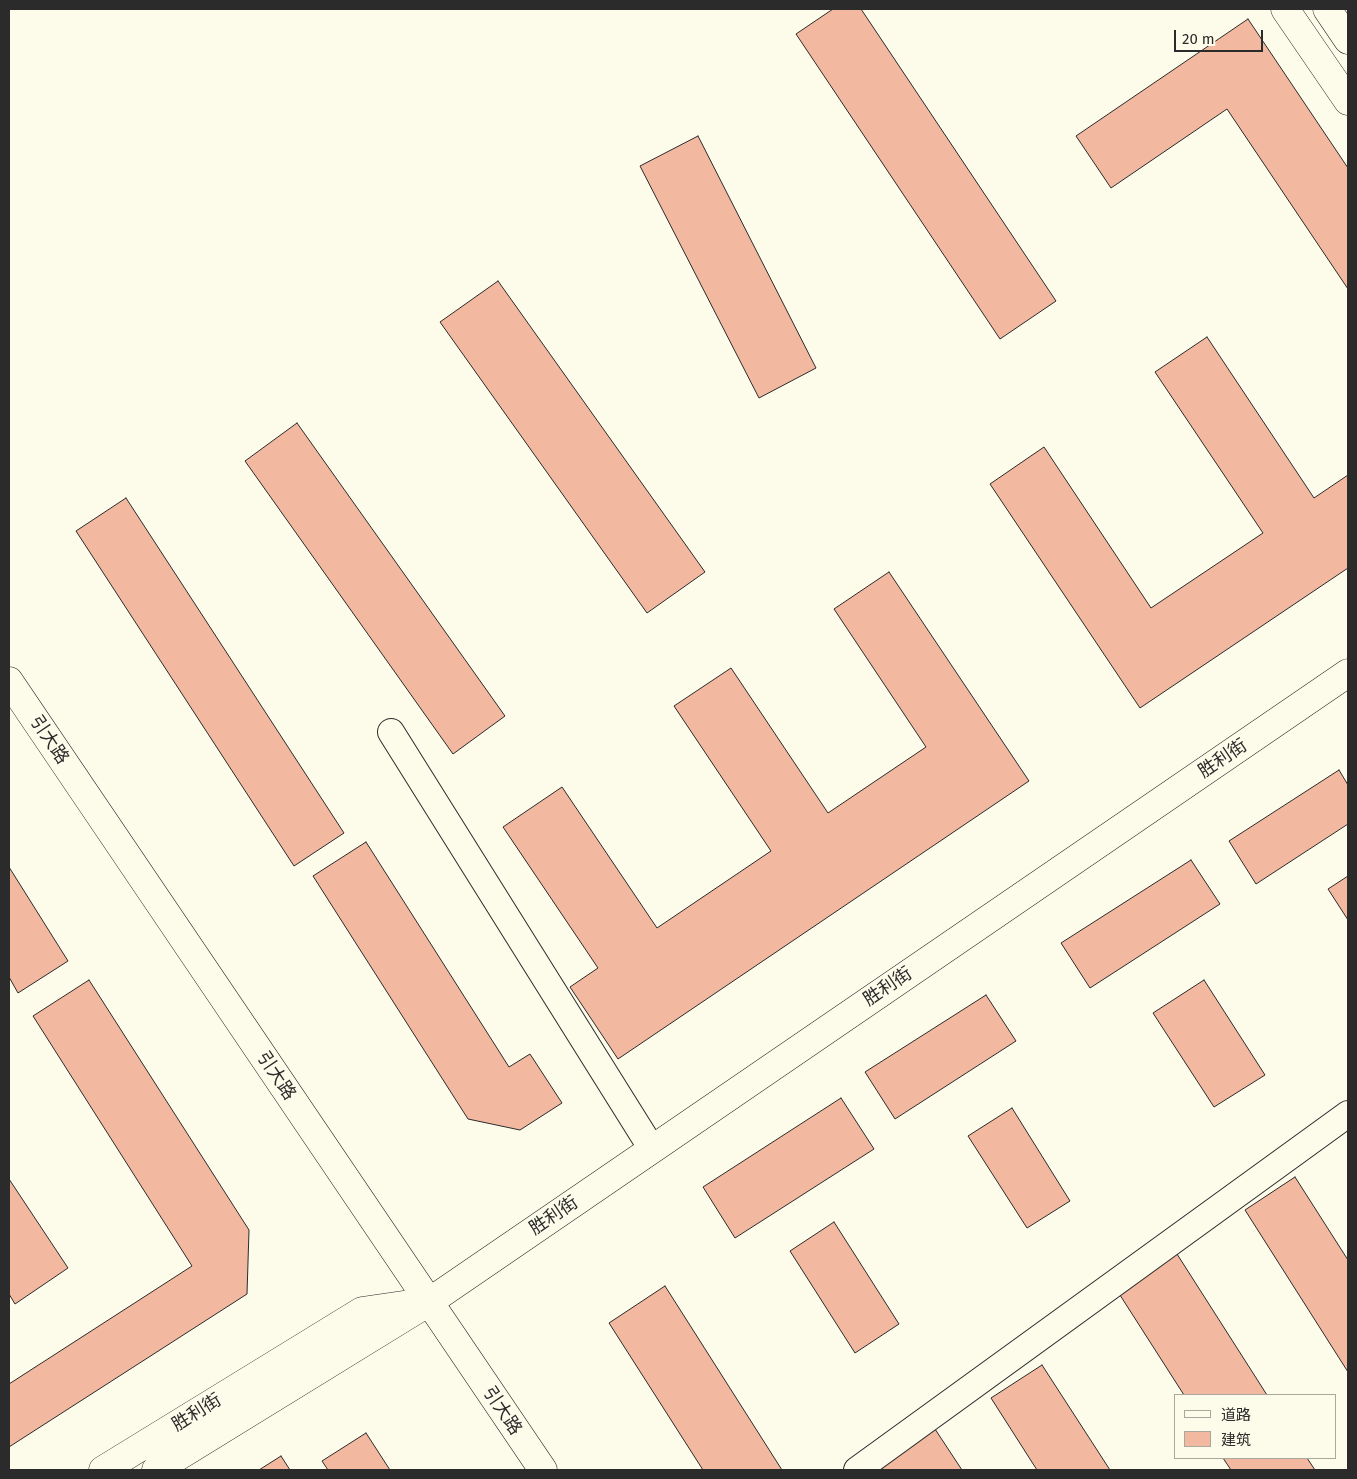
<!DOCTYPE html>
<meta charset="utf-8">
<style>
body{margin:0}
#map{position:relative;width:1357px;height:1479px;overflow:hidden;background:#fdfbea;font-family:"Fira Sans","Noto Sans SC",sans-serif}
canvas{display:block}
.frame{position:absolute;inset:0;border:10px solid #2b2b2b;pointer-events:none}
.legend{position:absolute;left:1174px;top:1394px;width:162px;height:65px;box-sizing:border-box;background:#fdfbea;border:1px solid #a9a89e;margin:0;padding:6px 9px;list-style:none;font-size:15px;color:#2b2b2b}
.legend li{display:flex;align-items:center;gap:10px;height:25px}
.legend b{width:25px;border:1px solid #a9a89e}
.scale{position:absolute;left:1174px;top:30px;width:89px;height:22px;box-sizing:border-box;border:2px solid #2b2b2b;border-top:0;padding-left:6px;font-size:15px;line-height:18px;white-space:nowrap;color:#2b2b2b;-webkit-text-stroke:4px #fdfbea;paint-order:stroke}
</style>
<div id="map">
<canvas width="1357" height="1479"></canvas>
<div class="frame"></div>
<ul class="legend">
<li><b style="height:6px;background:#fdfbea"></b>道路</li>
<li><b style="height:14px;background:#f2b8a0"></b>建筑</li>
</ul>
<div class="scale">20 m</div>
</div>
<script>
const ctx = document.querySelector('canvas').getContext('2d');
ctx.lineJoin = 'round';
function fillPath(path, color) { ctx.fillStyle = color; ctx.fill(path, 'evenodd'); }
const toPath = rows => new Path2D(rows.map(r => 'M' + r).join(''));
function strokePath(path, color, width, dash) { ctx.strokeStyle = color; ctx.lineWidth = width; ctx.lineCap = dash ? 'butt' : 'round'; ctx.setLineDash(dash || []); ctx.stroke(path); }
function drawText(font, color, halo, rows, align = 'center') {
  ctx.font = font + ' "Fira Sans","Noto Sans SC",sans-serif'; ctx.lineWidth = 4; ctx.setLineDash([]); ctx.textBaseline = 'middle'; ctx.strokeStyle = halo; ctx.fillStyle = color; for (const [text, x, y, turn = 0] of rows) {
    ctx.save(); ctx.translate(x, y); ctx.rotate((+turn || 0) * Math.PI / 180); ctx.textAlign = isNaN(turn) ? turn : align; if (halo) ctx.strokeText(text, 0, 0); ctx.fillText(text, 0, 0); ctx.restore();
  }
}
const building = toPath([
 [833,9,861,9,1056,301,1000,339,796,34,833,9],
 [1248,19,1348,168,1348,289,1227,109,1111,188,1076,136,1248,19],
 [698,136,816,368,759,398,640,166,698,136],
 [498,281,705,572,647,613,440,322,498,281],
 [1207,337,1314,498,1348,475,1348,568,1140,708,990,484,1044,447,1151,608,1263,533,1155,372,1207,337],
 [297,423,505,716,453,754,245,461,297,423],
 [126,498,344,833,294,866,76,531,126,498],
 [889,572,1029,781,618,1059,570,987,598,968,503,827,562,787,657,928,771,851,674,706,731,668,828,813,926,747,834,609,889,572],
 [1339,770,1348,785,1348,824,1256,884,1229,841,1339,770],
 [366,842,509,1067,530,1054,562,1103,520,1130,468,1119,313,876,366,842],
 [1191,860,1220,904,1090,988,1061,943,1191,860],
 [9,867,68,961,18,993,9,977,9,867],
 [1348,876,1348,920,1328,889,1348,876],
 [89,980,249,1230,247,1294,9,1447,9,1384,192,1266,33,1016,89,980],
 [1204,980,1265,1075,1214,1107,1153,1013,1204,980],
 [986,995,1016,1041,895,1119,865,1072,986,995],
 [841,1098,874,1149,735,1238,703,1187,841,1098],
 [1012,1108,1070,1201,1027,1228,968,1136,1012,1108],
 [1295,1177,1348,1260,1348,1372,1245,1210,1295,1177],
 [9,1179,68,1268,15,1304,9,1294,9,1179],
 [834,1222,899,1324,855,1353,790,1251,834,1222],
 [1177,1254,1267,1395,1184,1395,1118,1292,1177,1254],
 [665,1286,782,1470,703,1470,609,1323,665,1286],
 [1042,1365,1110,1470,1037,1470,991,1398,1042,1365],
 [933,1426,962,1470,878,1470,933,1426],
 [366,1433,390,1470,328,1470,322,1461,366,1433],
 [281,1456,290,1470,259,1470,281,1456],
 [1223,1458,1307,1458,1315,1470,1231,1470,1223,1458]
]);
const minor = toPath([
 [391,732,652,1149],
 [857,1470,1348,1114]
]);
const tertiary = toPath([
 [1285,9,1348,101],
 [1327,9,1348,40],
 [9,681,543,1470],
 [103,1470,362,1311,417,1303],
 [156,1470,429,1302,1348,673]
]);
const streetNames = [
 ["引大路",49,740,56],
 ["胜利街",1223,759,-34],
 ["胜利街",888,987,-34],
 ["引大路",276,1076,56],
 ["胜利街",554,1216,-34],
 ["引大路",502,1411,56],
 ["胜利街",197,1413,-32]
];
fillPath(building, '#f2b8a0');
strokePath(building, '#2b2b2b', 1);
strokePath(minor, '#2b2b2b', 28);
strokePath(tertiary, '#2b2b2b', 29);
strokePath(minor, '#fdfbea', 26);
strokePath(tertiary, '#fdfbea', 28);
drawText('18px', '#2b2b2b', '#fdfbea', streetNames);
</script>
